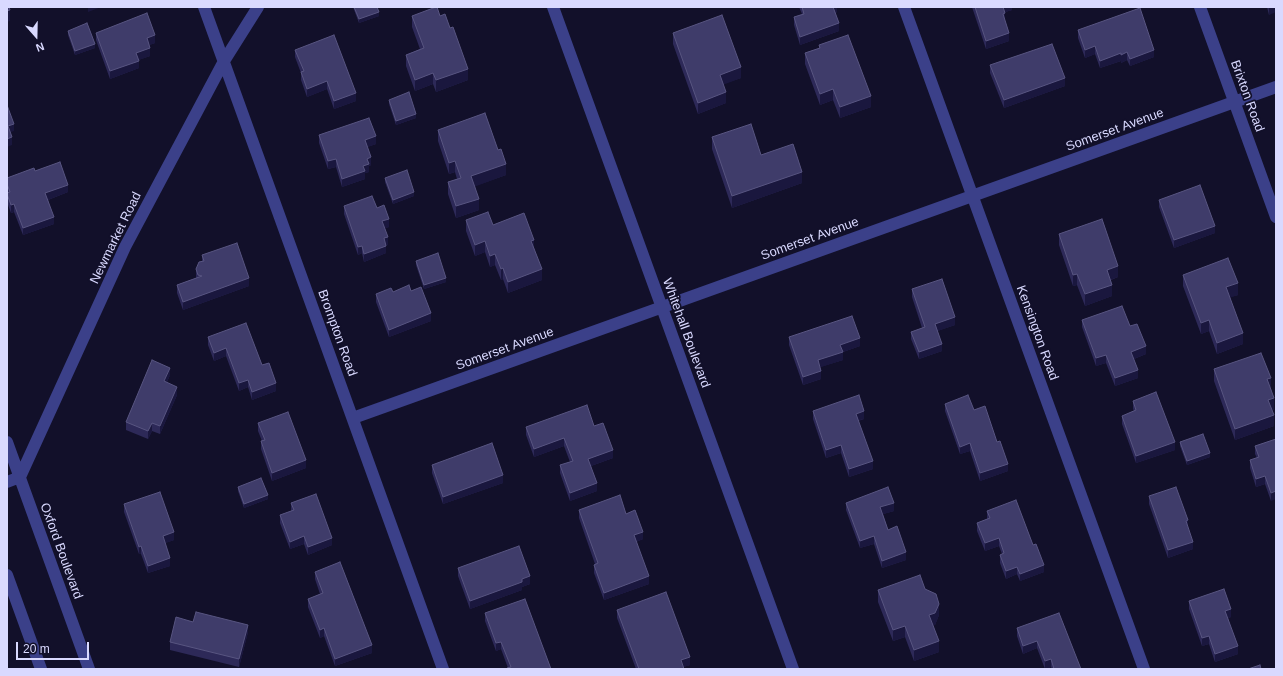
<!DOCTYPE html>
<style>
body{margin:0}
#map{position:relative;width:1283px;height:676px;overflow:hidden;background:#12102a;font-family:Helvetica,sans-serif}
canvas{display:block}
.frame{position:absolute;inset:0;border:8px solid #d9d9ff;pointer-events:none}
.north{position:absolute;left:16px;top:16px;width:40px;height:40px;-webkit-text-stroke:3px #12102a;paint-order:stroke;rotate:160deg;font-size:11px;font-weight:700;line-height:16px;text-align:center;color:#d9d9ff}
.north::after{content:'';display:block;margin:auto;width:14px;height:18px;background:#d9d9ff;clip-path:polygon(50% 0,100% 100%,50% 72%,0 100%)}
.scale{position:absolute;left:16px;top:642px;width:73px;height:18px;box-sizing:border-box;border:2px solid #d9d9ff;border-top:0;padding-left:5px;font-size:12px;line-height:14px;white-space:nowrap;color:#d9d9ff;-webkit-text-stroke:3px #12102a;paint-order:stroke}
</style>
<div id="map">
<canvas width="1283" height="676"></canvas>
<div class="frame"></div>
<div class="north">N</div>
<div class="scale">20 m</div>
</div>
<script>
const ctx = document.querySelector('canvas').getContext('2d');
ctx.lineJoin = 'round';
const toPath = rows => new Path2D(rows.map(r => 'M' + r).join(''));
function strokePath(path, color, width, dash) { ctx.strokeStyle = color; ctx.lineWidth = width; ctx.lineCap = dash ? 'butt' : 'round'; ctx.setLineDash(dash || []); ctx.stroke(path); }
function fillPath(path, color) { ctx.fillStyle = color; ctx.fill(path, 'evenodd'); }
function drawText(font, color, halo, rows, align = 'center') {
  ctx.font = font + ' Helvetica,sans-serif'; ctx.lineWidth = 3.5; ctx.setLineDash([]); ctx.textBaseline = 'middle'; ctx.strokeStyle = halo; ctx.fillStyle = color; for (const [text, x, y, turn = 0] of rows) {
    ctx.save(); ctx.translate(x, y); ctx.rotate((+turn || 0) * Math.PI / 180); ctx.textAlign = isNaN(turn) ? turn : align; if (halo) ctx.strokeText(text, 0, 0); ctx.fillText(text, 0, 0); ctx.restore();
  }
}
const minor = toPath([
 [204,7,443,669],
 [553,7,793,669],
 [904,7,1144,669],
 [1200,7,1276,217],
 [353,418,1276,87],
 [7,442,89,669],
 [7,482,20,477,125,247,224,61,258,7],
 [7,575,41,669]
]);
const wall = toPath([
 [353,7,377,7,379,16,359,23],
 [799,7,837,7,837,12,835,13,839,31,800,45,794,25,794,17,802,14],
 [972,7,1012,7,1012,10,1005,12,1005,21,1009,41,986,49],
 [1267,7,1276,7,1269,15],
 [412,16,440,16,468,80,436,92,433,84,415,91,406,66,406,55,420,49,412,27],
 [1078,30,1154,57,1130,66,1127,60,1121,63,1121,61,1100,68,1095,54,1085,58,1078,38],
 [68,31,95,48,75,55,68,35],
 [96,33,155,43,149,45,150,56,138,60,139,68,110,79,96,40],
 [673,33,741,78,723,84,726,103,698,114,673,44],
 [819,45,871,107,840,118,833,100,820,105,805,64,805,53,819,48],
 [295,50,356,101,334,109,327,89,307,97,301,80,301,73,295,57],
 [990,65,1065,86,1004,108,990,73],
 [389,100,416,118,396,125,389,104],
 [438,130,506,175,475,186,479,210,456,218,448,194,448,182,457,179,455,172,449,174,438,141],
 [319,135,376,144,367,147,371,165,369,166,369,172,365,173,365,179,342,187,336,167,328,169,319,143],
 [712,137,761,155,802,183,732,208,712,149],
 [35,171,68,192,48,200,54,224,23,235,14,212,11,213,7,202,7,178],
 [385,178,414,196,393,204,385,182],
 [1159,200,1215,233,1174,248,1159,207],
 [344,206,377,208,389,227,385,228,388,245,386,245,386,253,364,262,362,253,358,255,344,214],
 [466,220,493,225,534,248,542,280,508,293,503,279,501,280,495,265,490,267,485,252,475,256,466,231],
 [1059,234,1118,277,1111,280,1112,296,1085,306,1077,285,1073,286,1059,245],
 [202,255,249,286,183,310,177,293,177,285,196,278,196,269,202,261],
 [416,261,446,282,424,289,416,265],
 [1183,275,1238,295,1230,297,1243,344,1217,354,1209,331,1201,334,1183,286],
 [912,289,955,325,937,331,942,351,919,359,911,339,911,332,922,328,912,297],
 [411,291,431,321,389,337,376,302,376,294],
 [1082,320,1130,326,1146,354,1134,359,1138,378,1115,386,1106,363,1096,366,1082,327],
 [208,337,262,365,276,391,252,400,248,387,239,391,226,356,214,361,208,345],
 [789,337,860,346,843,352,843,360,820,367,821,379,803,385,789,345],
 [1214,369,1271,389,1274,410,1272,410,1274,426,1235,440,1214,381],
 [170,375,167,382,177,395,160,434,152,431,148,439,126,430,126,422],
 [1133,401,1175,450,1136,463,1122,424,1122,416,1134,411,1133,409],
 [945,404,974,410,997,442,1008,471,980,481,970,451,960,454,945,411],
 [813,411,864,419,858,421,873,469,849,477,841,453,826,458,813,419],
 [258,423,306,468,272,481,261,449,261,441,262,441,258,431],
 [594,426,613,458,591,466,597,491,570,501,560,473,560,465,570,462,564,446,534,457,526,435,526,427],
 [1276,439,1271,501,1265,484,1256,487,1250,468,1250,460,1257,458,1255,454,1255,446],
 [1180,442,1210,457,1187,465,1180,446],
 [432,465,503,483,443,504,432,473],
 [238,487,268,499,244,508,238,491],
 [1149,496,1193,549,1168,558,1149,504],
 [291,503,332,545,308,555,304,544,290,549,280,523,280,515,291,511],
 [846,503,894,511,883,514,888,530,906,560,882,568,874,544,860,548,846,510],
 [124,504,174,540,165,543,170,566,148,573,141,554,139,554,124,512],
 [579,510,626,514,643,539,636,542,649,584,604,600,594,573,594,565,595,564,579,518],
 [987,511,1044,572,1020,581,1017,574,1006,579,1000,563,1000,555,1002,554,999,546,985,551,977,531,977,523,987,519],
 [458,568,530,584,522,587,522,590,470,609,458,576],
 [315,572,372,653,335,666,324,636,320,638,308,607,308,599,320,594,315,579],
 [925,589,939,615,935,625,933,625,939,652,914,661,905,637,893,641,878,602,878,590],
 [1189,601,1231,617,1228,618,1238,654,1215,662,1209,644,1202,646,1189,609],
 [617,610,690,665,683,667,684,669,636,669,617,618],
 [485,613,551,669,508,668,501,649,496,651,485,621],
 [193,622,248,632,239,667,170,650,170,642],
 [1017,628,1081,669,1052,669,1051,667,1045,669,1037,648,1023,654,1017,636]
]);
const shadedWall = toPath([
 [88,7,101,7,88,12],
 [833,7,837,7,837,12,833,13],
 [1003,7,1012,7,1012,10,1003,13],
 [1269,7,1276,7,1276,12,1269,15],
 [10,10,10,21,7,22,7,11],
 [379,12,379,16,359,23,359,19],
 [1005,13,1005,21,1003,22,1003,14],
 [839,23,839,31,800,45,800,37],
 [1009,33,1009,41,986,49,986,41],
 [155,35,155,43,147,46,147,38],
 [95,44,95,48,75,55,75,51],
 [1095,46,1095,54,1085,58,1085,50],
 [150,48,150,56,136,61,136,53],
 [1154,50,1154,57,1130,66,1130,59],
 [1127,52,1127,60,1121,63,1121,55],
 [1121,53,1121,61,1100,68,1100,61],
 [139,61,139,68,110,79,110,71],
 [741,67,741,78,720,86,720,75],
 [468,69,468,80,436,92,436,80],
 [433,73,433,84,415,91,415,80],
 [1065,78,1065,86,1004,108,1004,100],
 [327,81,327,89,307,97,307,89],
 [833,89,833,100,820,105,820,94],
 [726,92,726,103,698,114,698,103],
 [356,93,356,101,334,109,334,101],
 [871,96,871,107,840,118,840,107],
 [416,114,416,118,396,125,396,121],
 [14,124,14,131,8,133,8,126],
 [376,136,376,144,365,148,365,140],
 [12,137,12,145,7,147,7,139],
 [371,157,371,165,369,166,369,172,365,173,365,179,342,187,342,179,363,166,367,159],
 [336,159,336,167,328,169,328,161],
 [455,161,455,172,449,174,449,163],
 [506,164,506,175,471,188,471,176],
 [802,172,802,183,732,208,732,196],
 [68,185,68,192,45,201,45,193],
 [414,192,414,196,393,204,393,200],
 [479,199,479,210,456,218,456,206],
 [14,204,14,212,11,213,11,205],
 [54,217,54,224,23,235,23,228],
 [389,219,389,227,382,229,382,221],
 [1215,226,1215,233,1174,248,1174,240],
 [388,237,388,245,384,246,384,238],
 [534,240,534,251,531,241],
 [485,241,485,252,475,256,475,245],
 [362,246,362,253,358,255,358,247],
 [386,246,386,253,364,262,364,254],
 [495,254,495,265,490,267,490,256],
 [1118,266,1118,277,1107,281,1107,270],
 [503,268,503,279,501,280,501,269],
 [542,269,542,280,508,293,508,282],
 [1077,274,1077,285,1073,286,1073,275],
 [249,278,249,286,183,310,183,302],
 [446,278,446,282,424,289,424,285],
 [1238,283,1238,295,1226,299,1226,287],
 [1112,285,1112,296,1085,306,1085,294],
 [431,313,431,321,389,337,389,330],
 [955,317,955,325,935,332,935,324],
 [1209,320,1209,331,1201,334,1201,323],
 [1243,333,1243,344,1217,354,1217,343],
 [860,338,860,346,843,352,843,360,818,368,818,360,840,345],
 [942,344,942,351,919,359,919,352],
 [1146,346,1146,354,1131,360,1131,352],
 [226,348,226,356,214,361,214,353],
 [1106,355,1106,363,1096,366,1096,358],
 [170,368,170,375,164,389,164,381],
 [1138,370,1138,378,1115,386,1115,378],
 [821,371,821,379,803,385,803,377],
 [1271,378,1271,389,1267,391,1267,379],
 [248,380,248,387,239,391,239,383],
 [276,383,276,391,252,400,252,392],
 [177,387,177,395,160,434,160,426],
 [1274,398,1274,410,1268,411,1268,400],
 [864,411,864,419,856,421,856,414],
 [1274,415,1274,426,1235,440,1235,429],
 [152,423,152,431,148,439,148,431],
 [564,438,564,446,534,457,534,449],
 [1175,442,1175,450,1136,463,1136,456],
 [970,443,970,451,960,454,960,447],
 [841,445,841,453,826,458,826,450],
 [613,450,613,458,588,467,588,459],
 [1210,453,1210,457,1187,465,1187,461],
 [306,460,306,468,272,481,272,473],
 [873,461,873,469,849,477,849,469],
 [1008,464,1008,471,980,481,980,473],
 [503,475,503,483,443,504,443,497],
 [1265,476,1265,484,1256,487,1256,479],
 [597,483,597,491,570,501,570,493],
 [1276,491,1276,499,1271,501,1271,493],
 [268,495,268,499,244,508,244,504],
 [894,503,894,511,880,515,880,507],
 [1188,520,1188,528,1186,521],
 [174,532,174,540,163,544,163,536],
 [643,532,643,539,634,543,634,535],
 [304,536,304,544,290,549,290,542],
 [874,536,874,544,860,548,860,541],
 [332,538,332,545,308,555,308,547],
 [999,538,999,546,985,551,985,543],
 [1193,542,1193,549,1168,558,1168,550],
 [141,546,141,554,139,554,139,547],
 [906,552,906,560,882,568,882,561],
 [170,558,170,566,148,573,148,566],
 [1044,565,1044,572,1020,581,1020,574],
 [1017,567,1017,574,1006,579,1006,571],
 [530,576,530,584,522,587,522,590,470,609,470,601],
 [649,576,649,584,604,600,604,593],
 [939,604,939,615,935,625,929,627,929,615],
 [1231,609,1231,617,1225,619,1225,611],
 [248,625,248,632,239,667,239,659],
 [905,626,905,637,893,641,893,630],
 [324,628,324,636,320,638,320,630],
 [1209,636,1209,644,1202,646,1202,638],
 [939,641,939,652,914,661,914,650],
 [1037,641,1037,648,1023,654,1023,646],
 [501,642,501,649,496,651,496,643],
 [372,645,372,653,335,666,335,659],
 [1238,646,1238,654,1215,662,1215,654],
 [690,657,690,665,681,668,681,660],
 [1051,659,1051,667,1045,669,1045,661]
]);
const building = toPath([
 [7,7,9,7,10,10,7,11,7,7],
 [354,7,377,7,379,12,359,19,354,7],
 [436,7,437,7,440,16,445,14,450,28,453,27,468,69,436,80,433,73,415,80,406,55,424,48,412,16,436,7],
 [802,7,833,7,839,23,800,37,794,17,804,14,802,7],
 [975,7,1003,7,1005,13,1003,14,1009,33,986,41,975,7],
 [1140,8,1154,50,1130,59,1127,52,1121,55,1121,53,1100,61,1095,46,1085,50,1078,30,1140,8],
 [147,13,155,35,147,38,150,48,136,53,139,61,110,71,96,33,147,13],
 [722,15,741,67,720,75,726,92,698,103,673,33,722,15],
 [87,23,95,44,75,51,68,31,87,23],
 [334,35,356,93,334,101,327,81,307,89,301,72,304,71,295,50,334,35],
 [848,35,871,96,840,107,833,89,820,94,805,53,820,48,819,45,848,35],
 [1052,44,1065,78,1004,100,990,65,1052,44],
 [409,92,416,114,396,121,389,100,409,92],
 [7,105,14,124,8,126,12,137,7,139,7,105],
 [485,113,498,150,501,149,506,164,471,176,479,199,456,206,448,182,461,178,455,161,449,163,438,130,485,113],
 [369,118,376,136,365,140,371,157,367,159,369,164,363,166,365,171,342,179,336,159,328,161,319,135,369,118],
 [751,124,761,155,793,144,802,172,732,196,712,137,751,124],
 [60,162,68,185,45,193,54,217,23,228,14,204,11,205,7,194,7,193,10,192,7,184,7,178,34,168,35,171,60,162],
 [407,170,414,192,393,200,385,178,407,170],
 [1200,185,1215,226,1174,240,1159,200,1200,185],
 [372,196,377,208,384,205,389,219,382,221,388,237,384,238,386,246,364,254,362,246,358,247,344,206,372,196],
 [488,212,493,225,524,213,534,240,531,241,542,269,508,282,503,268,501,269,495,254,490,256,485,241,475,245,466,220,488,212],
 [1102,219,1118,266,1107,270,1112,285,1085,294,1077,274,1073,275,1059,234,1102,219],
 [237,243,249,278,183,302,177,285,202,276,198,275,196,269,199,262,204,261,202,255,237,243],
 [438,253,446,278,424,285,416,261,438,253],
 [1228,258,1238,283,1226,287,1243,333,1217,343,1209,320,1201,323,1183,275,1228,258],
 [942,279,955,317,935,324,942,344,919,352,911,332,925,327,912,289,942,279],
 [409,285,411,291,421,287,431,313,389,330,376,294,391,288,393,292,409,285],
 [1122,306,1130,326,1137,324,1146,346,1131,352,1138,370,1115,378,1106,355,1096,358,1082,320,1122,306],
 [852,316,860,338,840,345,843,352,818,360,821,371,803,377,789,337,852,316],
 [246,323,262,365,269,363,276,383,252,392,248,380,239,383,226,348,214,353,208,337,246,323],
 [1261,353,1271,378,1267,379,1274,398,1268,400,1274,415,1235,429,1214,369,1261,353],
 [152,360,170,368,164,381,177,387,160,426,152,423,148,431,126,422,152,360],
 [1156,392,1175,442,1136,456,1122,416,1136,410,1133,401,1156,392],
 [859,395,864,411,856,414,873,461,849,469,841,445,826,450,813,411,859,395],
 [968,395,974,410,985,406,997,442,1000,441,1008,464,980,473,970,443,960,447,945,404,968,395],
 [587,405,594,426,603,423,613,450,588,459,597,483,570,493,560,465,573,461,564,438,534,449,526,427,587,405],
 [288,412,306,460,272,473,261,441,265,440,258,423,288,412],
 [1203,434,1210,453,1187,461,1180,442,1203,434],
 [1276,439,1276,491,1271,493,1265,476,1256,479,1250,460,1259,457,1255,446,1276,439],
 [492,443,503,475,443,497,432,465,492,443],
 [261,478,268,495,244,504,238,487,261,478],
 [888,487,894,503,880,507,888,530,897,526,906,552,882,561,874,536,860,541,846,503,888,487],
 [1176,487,1188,520,1186,521,1193,542,1168,550,1149,496,1176,487],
 [160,492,174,532,163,536,170,558,148,566,141,546,139,547,124,504,160,492],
 [316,494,332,538,308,547,304,536,290,542,280,515,294,510,291,503,316,494],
 [620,495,626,514,635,510,643,532,634,535,649,576,604,593,594,565,598,563,579,510,620,495],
 [1016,500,1033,545,1036,544,1044,565,1020,574,1017,567,1006,571,1000,555,1004,553,999,538,985,543,977,523,990,518,987,511,1016,500],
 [519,546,530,576,522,579,522,582,470,601,458,568,519,546],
 [340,562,372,645,335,659,324,628,320,630,308,599,323,593,315,572,340,562],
 [920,575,925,589,936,594,939,604,935,613,929,615,939,641,914,650,905,626,893,630,878,590,920,575],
 [1224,589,1231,609,1225,611,1238,646,1215,654,1209,636,1202,638,1189,601,1224,589],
 [666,592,690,657,681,660,684,669,639,669,617,610,666,592],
 [525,599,551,669,507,669,507,668,511,667,501,642,496,643,485,613,525,599],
 [196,612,248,625,239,659,170,642,176,617,193,622,196,612],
 [1059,613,1081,669,1054,669,1051,659,1045,661,1037,641,1023,646,1017,628,1059,613],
 [1260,665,1261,669,1248,669,1260,665]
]);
const streetNames = [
 ["Brixton Road",1247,96,70],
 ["Somerset Avenue",1115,130,-20],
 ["Newmarket Road",116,238,-64],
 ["Somerset Avenue",810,239,-20],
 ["Brompton Road",337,333,70],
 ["Whitehall Boulevard",686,333,70],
 ["Kensington Road",1037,333,70],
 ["Somerset Avenue",505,349,-20],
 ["Oxford Boulevard",61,551,70]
];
strokePath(minor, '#3b4089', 12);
fillPath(wall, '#2d2958');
fillPath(shadedWall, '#1a173e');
fillPath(building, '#3f3c6a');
strokePath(building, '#585581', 1);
drawText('13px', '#d9d9ff', '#12102a', streetNames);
</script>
